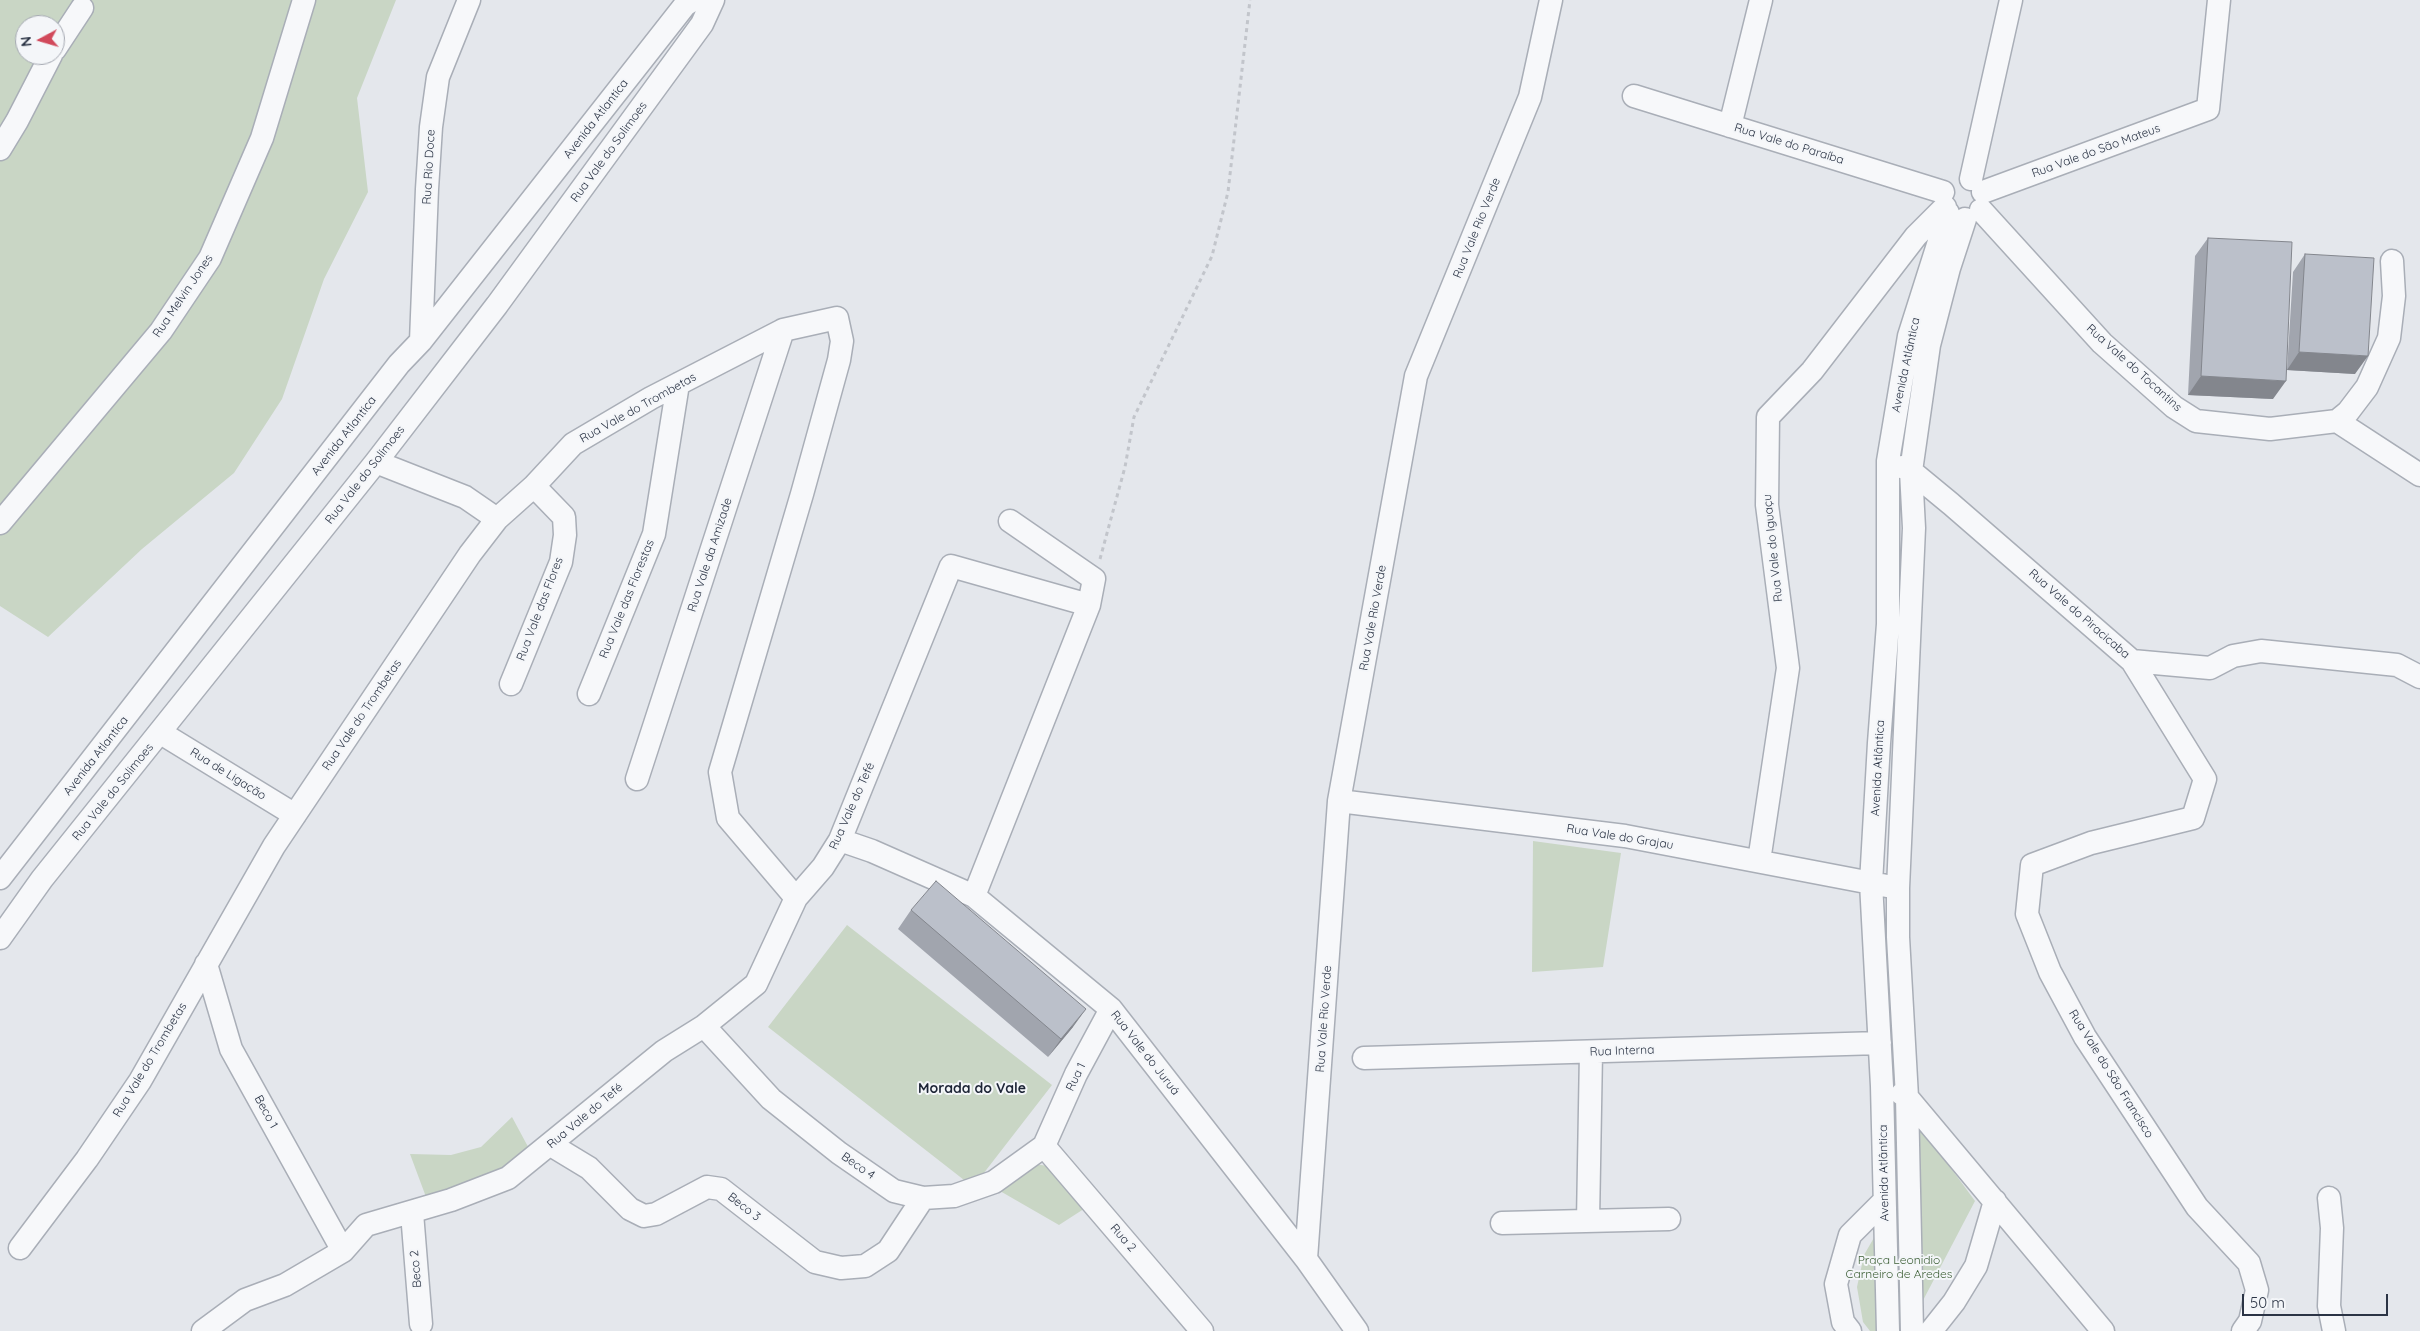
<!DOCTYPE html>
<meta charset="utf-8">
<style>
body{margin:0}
#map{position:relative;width:2420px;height:1331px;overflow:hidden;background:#e4e7ec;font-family:Quicksand,sans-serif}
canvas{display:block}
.north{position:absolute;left:15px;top:15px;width:50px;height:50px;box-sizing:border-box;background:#f4f6f9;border:1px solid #a4a8b1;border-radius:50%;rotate:264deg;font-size:14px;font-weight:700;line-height:20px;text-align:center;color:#2b3445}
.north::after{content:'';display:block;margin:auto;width:18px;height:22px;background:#d1495b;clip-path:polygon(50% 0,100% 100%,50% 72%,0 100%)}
.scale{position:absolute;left:2242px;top:1294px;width:146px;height:22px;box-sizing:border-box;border:2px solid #2b3445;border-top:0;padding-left:6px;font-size:15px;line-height:18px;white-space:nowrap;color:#2b3445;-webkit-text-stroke:4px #f4f6f9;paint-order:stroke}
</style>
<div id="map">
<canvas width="2420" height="1331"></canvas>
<div class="north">N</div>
<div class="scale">50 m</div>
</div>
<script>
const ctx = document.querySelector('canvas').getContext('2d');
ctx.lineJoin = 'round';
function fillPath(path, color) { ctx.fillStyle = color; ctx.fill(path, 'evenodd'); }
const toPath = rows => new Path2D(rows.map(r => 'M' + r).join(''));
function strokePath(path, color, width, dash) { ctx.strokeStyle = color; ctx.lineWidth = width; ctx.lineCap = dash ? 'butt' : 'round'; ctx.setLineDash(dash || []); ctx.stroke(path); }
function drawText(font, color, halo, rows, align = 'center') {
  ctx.font = font + ' Quicksand,sans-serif'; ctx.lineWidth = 4; ctx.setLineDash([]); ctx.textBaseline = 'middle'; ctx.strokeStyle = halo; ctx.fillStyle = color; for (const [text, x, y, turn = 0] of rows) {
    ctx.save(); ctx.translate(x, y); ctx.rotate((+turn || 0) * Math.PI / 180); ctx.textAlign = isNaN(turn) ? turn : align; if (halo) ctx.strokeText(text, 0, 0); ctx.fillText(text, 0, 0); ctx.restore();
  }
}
const green = toPath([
 [0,0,396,0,357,98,368,192,324,279,282,399,234,473,142,549,48,637,0,606],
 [25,25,55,25,55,55,25,55],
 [1533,841,1621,853,1603,967,1532,972],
 [847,925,1052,1085,973,1187,768,1027],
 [1909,1111,1975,1201,1907,1331,1870,1331,1863,1322,1857,1287,1864,1255,1879,1229,1910,1207],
 [512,1117,533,1156,429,1205,410,1154,451,1155,481,1147],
 [1034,1164,1055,1167,1090,1205,1059,1225,1000,1191]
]);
const path = toPath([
 [1100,559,1125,467,1134,417,1212,256,1228,192,1250,0]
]);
const minor = toPath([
 [55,49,82,8],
 [1634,96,1943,192],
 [1730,126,1761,0],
 [0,149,17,121,51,55],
 [1971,179,2011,0],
 [1983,192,2208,109,2219,0],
 [1981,210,2102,343,2174,407,2196,421,2270,429,2337,421,2348,412,2367,387,2389,338,2394,296,2392,261],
 [421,341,427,189,431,127,438,77,469,0],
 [2337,421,2420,475],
 [376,462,465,497,497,519],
 [1902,467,1911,471,1951,504,2132,661,2210,668,2233,656,2261,651,2397,665,2420,677],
 [0,523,161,331,210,258,262,138,304,0],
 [2132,661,2205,779,2193,818,2091,843,2032,865,2027,914,2050,972,2085,1037,2197,1207,2249,1263,2257,1290,2250,1321,2243,1331],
 [511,684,561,562,565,535,564,517,534,486],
 [589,694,654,534,678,384],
 [161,733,295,815],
 [637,779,783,330],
 [1339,801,1625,836,1887,886],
 [840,840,872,851,974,896,1111,1009,1306,1259,1357,1331],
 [1759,861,1788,668,1767,505,1768,417,1812,371,1916,236,1945,207],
 [0,878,399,364,421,341,685,5,693,0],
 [974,896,1089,605,1094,579,1010,521],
 [0,938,42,879,376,462,497,305,702,24,713,0],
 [206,964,231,1049,343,1251],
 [704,1026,771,1099,839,1153,894,1191,923,1198,954,1196,994,1182,1044,1146,1076,1074,1111,1009],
 [1364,1058,1880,1043],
 [1902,1094,1907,1097,2103,1331],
 [551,1145,589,1168,630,1209,644,1216,656,1214,707,1187,721,1189,815,1262,841,1268,865,1266,888,1251,923,1198],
 [1044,1146,1202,1331],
 [2329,1198,2332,1228,2329,1306,2334,1331],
 [412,1213,421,1324],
 [1588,1221,1591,1052],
 [1502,1223,1669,1219],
 [20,1248,87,1159,140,1081,274,846,470,554,497,519,534,486,573,444,651,398,783,330,837,318,842,341,839,360,802,494,720,772,728,818,796,898],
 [1306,1259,1339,801,1416,376,1530,97,1551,0],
 [203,1331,245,1300,285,1285,343,1251,366,1225,451,1200,508,1178,664,1051,704,1026,756,984,796,898,823,867,840,840,951,566,1089,605],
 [1850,1331,1843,1322,1836,1284,1850,1235,1884,1201],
 [1888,1331,1882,1086,1871,883,1879,743,1888,624,1888,461,1909,336,1948,213],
 [1912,1331,1907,1097,1898,937,1898,888,1914,528,1911,471,1929,345,1949,268,1965,219],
 [1931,1331,1954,1302,1976,1266,1995,1201]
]);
const wall = toPath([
 [2208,238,2273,399,2188,395,2195,256],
 [2305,254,2355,374,2287,370,2293,272],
 [911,910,1073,1027,1048,1057,898,929]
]);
const shadedWall = toPath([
 [2299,352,2368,356,2355,374,2287,370],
 [2201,376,2286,381,2273,399,2188,395],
 [1086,1009,1073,1027,1048,1057,1061,1039]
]);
const building = toPath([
 [2208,238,2292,242,2286,381,2201,376,2208,238],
 [2305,254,2374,258,2368,356,2299,352,2305,254],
 [936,881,1086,1009,1061,1039,911,910,936,881]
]);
const streetNames = [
 ["Avenida Atlantica",596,119,-52],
 ["Rua Vale do Paraíba",1789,144,17],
 ["Rua Vale do São Mateus",2096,151,-20],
 ["Rua Vale do Solimoes",609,152,-54],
 ["Rua Rio Doce",429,167,-87],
 ["Rua Vale Rio Verde",1477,228,-68],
 ["Rua Melvin Jones",183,296,-56],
 ["Avenida Atlântica",1906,365,-78],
 ["Rua Vale do Tocantins",2134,368,42],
 ["Rua Vale do Trombetas",638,408,-29],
 ["Avenida Atlantica",344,436,-52],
 ["Rua Vale do Solimoes",365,475,-52],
 ["Rua Vale do Iguaçu",1773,548,-96],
 ["Rua Vale da Amizade",710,555,-72],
 ["Rua Vale das Florestas",627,599,-68],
 ["Rua Vale das Flores",540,609,-69],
 ["Rua Vale do Piracicaba",2079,614,41],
 ["Rua Vale Rio Verde",1373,618,-80],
 ["Rua Vale do Trombetas",362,715,-56],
 ["Avenida Atlantica",96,756,-52],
 ["Avenida Atlântica",1878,768,-87],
 ["Rua de Ligação",228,774,32],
 ["Rua Vale do Solimoes",113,792,-51],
 ["Rua Vale do Tefé",852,806,-66],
 ["Rua Vale do Grajau",1620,837,9],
 ["Rua Vale Rio Verde",1324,1019,-86],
 ["Rua Interna",1622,1051,-2],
 ["Rua Vale do Juruá",1145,1053,52],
 ["Rua Vale do Trombetas",150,1060,-59],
 ["Rua Vale do São Francisco",2111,1074,58],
 ["Rua 1",1076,1077,-64],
 ["Beco 1",266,1112,61],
 ["Rua Vale do Tefé",585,1116,-40],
 ["Beco 4",858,1166,35],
 ["Avenida Atlântica",1884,1173,-91],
 ["Beco 3",744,1207,38],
 ["Rua 2",1123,1238,49],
 ["Beco 2",416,1269,-95]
];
const parkNames = [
 ["Praça Leonidio",1899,1260],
 ["Carneiro de Aredes",1899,1274]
];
const neighbourhoodNames = [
 ["Morada do Vale",972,1089]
];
fillPath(green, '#c9d6c5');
strokePath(minor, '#a9aeb7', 25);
strokePath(path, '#c2c5cb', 3, [4, 4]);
strokePath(minor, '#f7f8fa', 22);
fillPath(wall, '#a1a5ae');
fillPath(shadedWall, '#83868d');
fillPath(building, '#bbc0ca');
strokePath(building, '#83868d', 1);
drawText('12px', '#2b3445', '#f4f6f9', streetNames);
drawText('12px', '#3f6138', '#f4f6f9', parkNames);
drawText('bold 14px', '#1d2536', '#f4f6f9', neighbourhoodNames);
</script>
